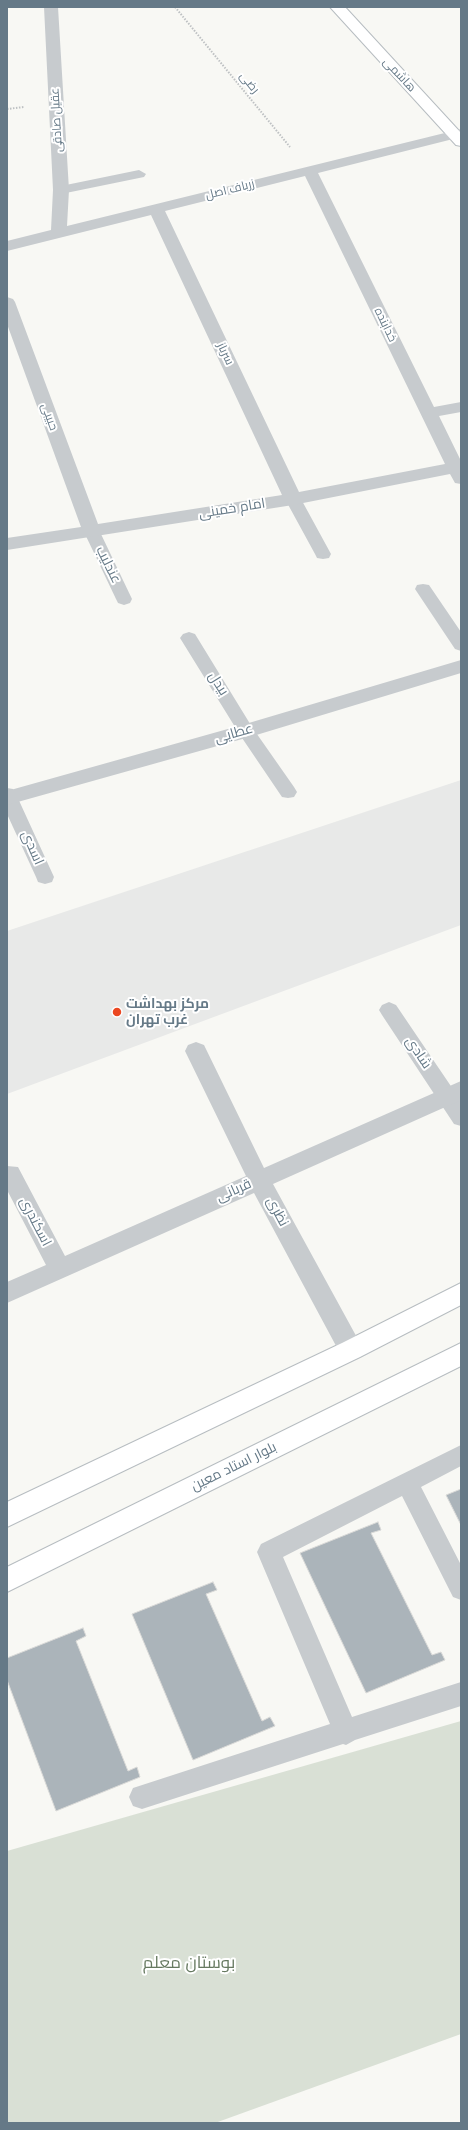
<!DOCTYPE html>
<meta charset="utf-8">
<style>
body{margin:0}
#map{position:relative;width:468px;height:2130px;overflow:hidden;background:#f8f8f4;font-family:"DM Sans",sans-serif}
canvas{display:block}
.frame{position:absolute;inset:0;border:8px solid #657987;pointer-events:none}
</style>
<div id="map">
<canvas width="468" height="2130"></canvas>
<div class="frame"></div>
</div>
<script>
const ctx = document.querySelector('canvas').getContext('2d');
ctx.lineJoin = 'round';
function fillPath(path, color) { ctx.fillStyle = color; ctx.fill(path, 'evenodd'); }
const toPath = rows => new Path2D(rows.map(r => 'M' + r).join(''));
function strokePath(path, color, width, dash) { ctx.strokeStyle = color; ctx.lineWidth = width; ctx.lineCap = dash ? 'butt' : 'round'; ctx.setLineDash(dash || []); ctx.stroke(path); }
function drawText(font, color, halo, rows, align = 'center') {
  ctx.font = font + ' "DM Sans",Cairo,sans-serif'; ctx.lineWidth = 4; ctx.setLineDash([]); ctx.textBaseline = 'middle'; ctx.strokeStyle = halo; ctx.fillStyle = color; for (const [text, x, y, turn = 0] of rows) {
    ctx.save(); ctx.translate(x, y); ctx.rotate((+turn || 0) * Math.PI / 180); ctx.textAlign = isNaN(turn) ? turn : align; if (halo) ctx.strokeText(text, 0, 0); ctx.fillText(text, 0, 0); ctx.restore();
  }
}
const built = toPath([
 [461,780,461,925,7,1094,7,931]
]);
const green = toPath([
 [461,1721,461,2034,215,2123,7,2123,7,1851]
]);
const building = toPath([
 [461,1489,461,1525,446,1495,461,1489],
 [378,1522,381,1530,371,1533,432,1655,441,1652,445,1660,366,1693,300,1553,378,1522],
 [213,1582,217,1590,206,1594,262,1721,270,1717,275,1726,193,1760,132,1614,213,1582],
 [83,1628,86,1636,76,1641,128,1771,137,1767,140,1777,56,1811,7,1680,7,1658,83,1628]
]);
const path = toPath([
 [175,7,290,147],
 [7,109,24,107]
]);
const service = toPath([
 [139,170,146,174,144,177,61,194,54,190,61,186,139,170],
 [293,494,299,495,301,499,331,554,329,558,323,559,317,558,315,554,285,499,287,495,293,494],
 [92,527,98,528,100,532,132,599,130,603,124,605,118,603,116,599,84,532,86,528,92,527],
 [423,584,429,585,461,632,461,651,455,649,415,589,417,585,423,584],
 [189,632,195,634,252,727,294,787,297,792,294,797,288,798,282,797,240,735,180,638,183,634,189,632],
 [7,788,13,789,16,794,54,877,52,882,45,884,38,882,36,877,7,814,7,788],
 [389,1002,396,1005,461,1101,461,1126,454,1124,382,1015,379,1010,382,1005,389,1002],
 [461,1445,461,1466,421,1487,461,1565,461,1600,453,1597,402,1496,283,1557,352,1717,461,1682,461,1706,355,1740,346,1745,343,1744,142,1809,133,1806,129,1797,133,1788,330,1724,257,1552,261,1544,461,1445]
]);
const minor = toPath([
 [44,7,58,7,69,190,67,226,461,129,461,137,318,173,434,407,461,402,461,412,439,416,461,461,461,484,455,483,450,474,293,505,7,550,7,538,81,527,7,324,7,297,13,299,15,302,98,524,282,495,151,215,7,251,7,241,51,230,53,190,44,7],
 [305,176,445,464,299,492,165,211,305,176],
 [461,660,461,673,253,736,7,805,7,791,242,725,461,660],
 [196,1042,204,1045,264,1168,461,1081,461,1100,273,1184,360,1343,363,1350,360,1357,351,1360,342,1357,254,1193,7,1303,7,1282,46,1265,7,1190,7,1166,18,1167,65,1256,246,1176,185,1051,188,1045,196,1042]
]);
const secondary = toPath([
 [330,7,345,7,461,133,461,146,456,145,330,7],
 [461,1283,461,1305,360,1357,7,1527,7,1502,342,1343,461,1283],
 [461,1343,461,1366,7,1592,7,1567,461,1343]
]);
const markers = [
 [117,1012,5,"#eb4721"]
];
const farStreetnames = [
 ["هاشمی",399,75,47],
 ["رضی",249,83,51],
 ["عقیل صادقی",57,120,-93],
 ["زرباف اصل",230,190,-14],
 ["خدابنده",385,325,64],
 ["سرباز",225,354,65],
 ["حبیبی",49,417,70]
];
const streetNames = [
 ["امام خمینی",232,509,-9],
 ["عندلیب",108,565,64],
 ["بیدل",218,684,58],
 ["عطایی",234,734,-16],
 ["اسدی",32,848,66],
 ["شادی",418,1053,56],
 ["قربانی",234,1191,-24],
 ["نظری",277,1212,62],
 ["اسکندری",35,1222,63],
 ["بلوار استاد معین",234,1467,-26]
];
const poiNames = [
 ["مرکز بهداشت",126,1004],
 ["غرب تهران",126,1020]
];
const nearParknames = [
 ["بوستان معلم",189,1964]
];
fillPath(built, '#e8e9e8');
fillPath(green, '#d9e0d5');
fillPath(building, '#abb4ba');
strokePath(building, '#d9d9d7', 1);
strokePath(secondary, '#b7bdc1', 2);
strokePath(path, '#bec1c3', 2, [1.5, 1.5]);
fillPath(service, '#c7cbce');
fillPath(minor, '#c7cbce');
fillPath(secondary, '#fff');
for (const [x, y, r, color] of markers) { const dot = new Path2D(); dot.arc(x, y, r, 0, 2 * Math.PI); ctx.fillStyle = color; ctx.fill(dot); strokePath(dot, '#fff', 1.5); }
drawText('12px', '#657987', '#fff', farStreetnames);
drawText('14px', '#657987', '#fff', streetNames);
drawText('bold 14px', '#657987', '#fff', poiNames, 'left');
drawText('17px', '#667960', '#fff', nearParknames);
</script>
